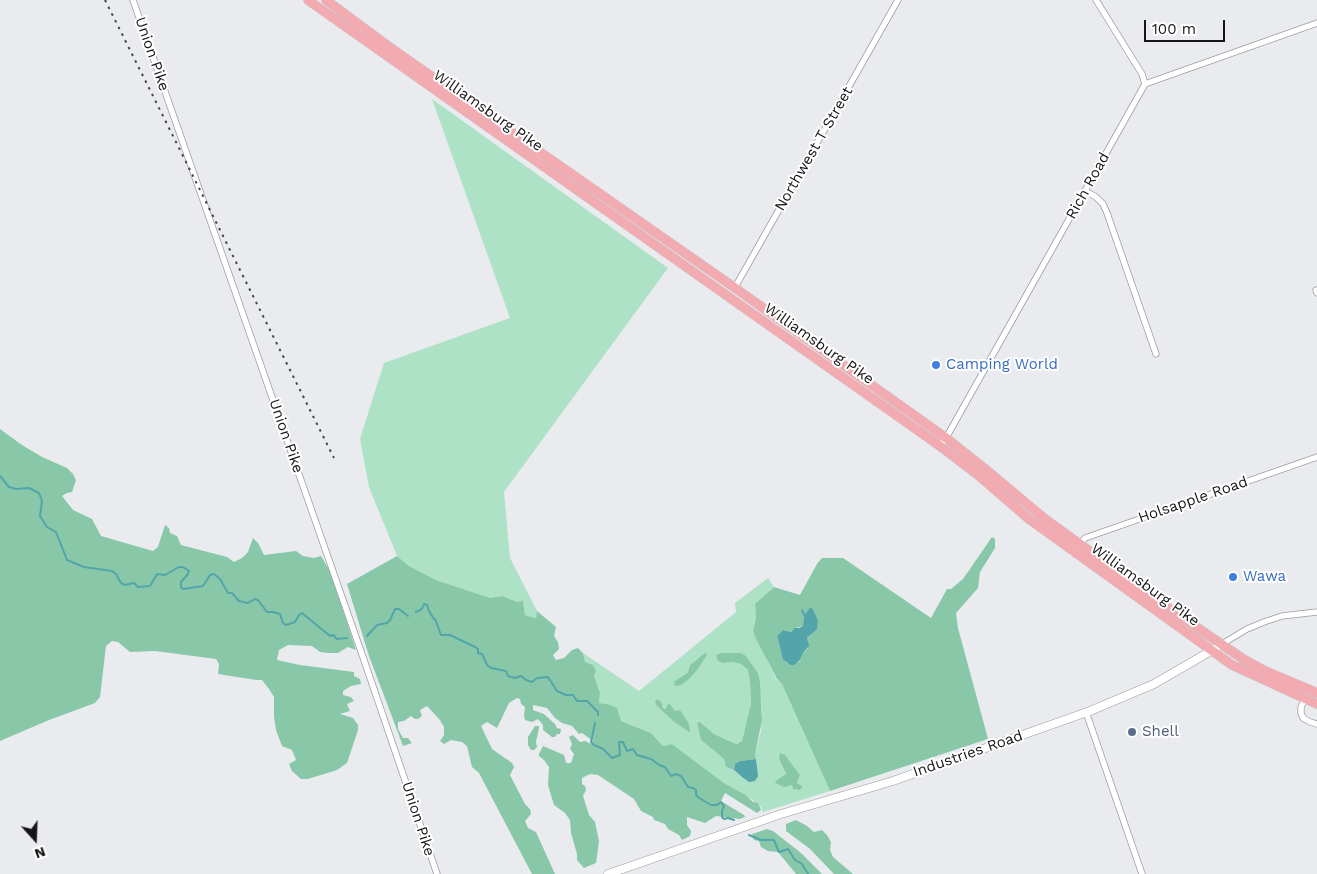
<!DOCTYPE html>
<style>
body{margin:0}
#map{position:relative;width:1317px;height:874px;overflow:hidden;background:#e9ebef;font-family:"Work Sans",sans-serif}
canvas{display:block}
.north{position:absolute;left:10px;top:814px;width:50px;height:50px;-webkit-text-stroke:4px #fff;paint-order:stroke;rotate:160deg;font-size:14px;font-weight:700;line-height:20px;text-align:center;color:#161617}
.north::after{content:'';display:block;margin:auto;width:18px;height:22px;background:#161617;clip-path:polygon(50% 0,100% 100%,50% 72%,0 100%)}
.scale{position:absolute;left:1144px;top:20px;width:81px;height:22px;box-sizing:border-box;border:2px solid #161617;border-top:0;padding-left:6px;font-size:15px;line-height:18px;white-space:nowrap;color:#161617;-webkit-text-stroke:4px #fff;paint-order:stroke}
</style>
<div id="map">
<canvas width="1317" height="874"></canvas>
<div class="north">N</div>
<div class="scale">100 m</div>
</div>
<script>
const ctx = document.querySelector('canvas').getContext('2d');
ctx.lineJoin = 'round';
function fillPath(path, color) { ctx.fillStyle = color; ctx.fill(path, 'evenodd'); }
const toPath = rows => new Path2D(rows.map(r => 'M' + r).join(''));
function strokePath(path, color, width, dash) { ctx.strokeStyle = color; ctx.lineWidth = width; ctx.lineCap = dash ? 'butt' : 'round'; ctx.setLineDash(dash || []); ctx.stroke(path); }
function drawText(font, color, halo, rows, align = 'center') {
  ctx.font = font + ' "Work Sans",sans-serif'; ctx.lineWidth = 4; ctx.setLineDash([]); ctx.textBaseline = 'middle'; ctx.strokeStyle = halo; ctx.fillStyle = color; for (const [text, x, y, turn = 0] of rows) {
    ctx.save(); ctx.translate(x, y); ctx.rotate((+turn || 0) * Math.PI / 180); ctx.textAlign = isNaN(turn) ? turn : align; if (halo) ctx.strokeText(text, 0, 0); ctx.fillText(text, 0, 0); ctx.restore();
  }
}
const green = toPath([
 [432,99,668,268,504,492,510,558,537,611,537,618,525,615,523,600,518,602,502,596,490,598,436,580,409,566,397,556,369,487,360,439,384,363,510,318],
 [768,578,774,587,755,604,756,618,753,631,776,679,782,684,830,791,763,812,761,807,746,795,724,783,672,744,663,746,651,733,621,721,607,704,599,703,600,691,594,676,593,665,585,662,583,653,639,691,736,612,735,603],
 [706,652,707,655,698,669,680,677,688,672,690,665],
 [746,656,758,673,762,709,761,731,755,755,757,764,742,777,734,770,726,767,724,759,701,740,697,723,700,722,714,734,729,741,737,744,742,741,751,703,750,682,748,670,741,664,732,662],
 [657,706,675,711,689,724,688,731,674,722],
 [779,759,788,759,800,775,797,783,799,790,794,789,792,785,777,780,786,775]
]);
const forest = toPath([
 [0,429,22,445,42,457,67,468,73,474,76,480,72,492,67,493,62,496,73,510,92,519,101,536,153,551,158,547,165,525,169,528,170,533,177,536,181,545,227,557,234,562,242,558,248,552,253,538,258,543,264,555,296,551,303,556,314,558,321,556,331,573,356,650,348,647,338,653,329,653,320,652,312,646,288,645,279,650,277,660,300,665,354,672,354,676,360,679,361,684,351,686,343,691,343,695,351,697,354,701,347,704,350,711,340,714,353,718,358,725,358,730,347,763,337,770,308,779,301,779,292,771,289,764,296,760,292,750,282,746,276,730,274,717,274,697,269,689,262,680,256,680,218,674,219,664,216,659,155,651,130,652,118,642,112,641,106,646,100,697,95,703,49,720,0,741],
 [992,537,995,539,995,548,980,572,978,588,956,613,958,628,988,739,830,791,782,684,777,679,756,639,753,631,756,618,755,604,774,587,800,595,817,564,822,558,843,558,931,618,947,589,951,589,963,579],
 [803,609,805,614,813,609,818,620,817,624,814,630,806,640,808,648,803,653,800,660,799,662,787,663,783,660,777,636,783,630,791,632,796,628,803,626,804,620],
 [397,556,409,566,436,580,490,598,502,596,518,602,523,600,525,615,536,618,537,611,556,627,554,636,558,642,559,649,553,655,556,660,564,658,572,650,578,648,583,653,585,662,593,665,596,671,594,676,600,692,599,703,607,704,617,708,621,721,651,733,663,746,672,744,724,783,746,795,753,802,758,803,761,810,757,813,725,793,721,801,744,815,745,817,740,819,716,816,705,823,687,817,687,825,691,831,690,836,682,840,679,835,668,829,665,824,654,820,653,817,641,811,634,799,598,775,590,774,582,778,582,784,585,786,586,790,583,796,589,815,595,822,599,841,596,863,584,868,577,860,577,854,571,833,570,820,565,813,554,805,548,785,549,767,544,760,539,756,539,754,543,746,564,755,566,763,571,763,574,754,570,749,572,744,569,737,573,735,580,742,585,741,591,744,593,741,582,733,579,734,572,726,562,723,555,718,547,708,533,705,533,710,544,714,555,724,557,728,561,729,560,734,557,734,555,737,552,737,543,730,543,725,538,719,532,722,525,720,524,715,525,707,521,704,520,699,517,698,509,703,497,728,487,722,481,726,492,749,512,763,514,767,510,775,525,804,530,809,531,814,525,821,528,828,536,832,555,874,532,874,479,773,472,767,467,746,462,742,451,740,444,744,440,741,444,735,444,727,440,720,427,706,420,710,422,716,418,719,415,719,411,716,404,721,398,722,398,729,403,738,408,738,412,743,403,746,369,656,347,584],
 [706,652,707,655,698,669,688,680,681,685,675,686,674,682,688,672,690,665],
 [722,653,741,653,746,656,758,673,760,683,762,720,755,755,756,759,740,761,735,764,734,770,726,767,724,759,701,740,697,723,700,722,714,734,729,741,737,744,742,741,751,703,750,682,748,670,741,664,732,662,723,663,718,661,716,655],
 [657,699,661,702,663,708,665,709,669,703,675,711,680,710,689,724,690,731,689,732,674,722,657,706,655,701],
 [535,726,539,726,539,728,536,742,537,747,534,750,531,750,528,745,528,737],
 [780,753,785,755,800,775,797,783,802,786,802,788,799,790,793,789,792,785,784,787,775,783,777,780,786,774,779,759],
 [796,820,807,826,814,832,822,830,827,835,831,842,830,850,833,857,853,874,834,874,810,849,786,831,786,824],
 [767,829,773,831,801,853,822,874,796,874,778,852,768,851,761,847,759,841,754,840,752,834]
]);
const water = toPath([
 [810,608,813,609,818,620,817,629,807,638,809,646,803,653,800,660,794,665,791,665,783,660,777,636,783,630,791,632,795,628,799,628,803,626,804,617,801,610,803,609,805,614],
 [756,759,758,776,755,781,749,782,742,777,734,770,735,764,740,761]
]);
const stream = toPath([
 [0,476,9,487,16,489,29,488,39,493,42,501,40,516,47,527,56,532,67,560,84,567,112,571,116,574,121,583,125,585,134,583,138,587,150,586,157,574,165,575,179,567,183,567,189,571,188,574,181,582,181,587,183,589,203,586,210,575,214,574,220,579,228,593,232,593,239,601,248,603,255,599,258,600,267,612,273,612,280,614,283,623,286,625,295,622,299,615,302,613,330,636,333,635,337,639,347,638],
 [416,612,422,609,424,604,427,605,429,611,434,619,435,619,441,635,450,635,475,647,478,649,478,653,482,654,487,665,491,668,506,671,508,676,515,678,521,676,526,680,532,682,537,678,548,677,557,691,566,695,573,695,577,701,587,701,598,712,598,715],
 [367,636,377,625,387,623,390,620,395,609,399,609,408,616],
 [595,723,591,742,594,745,603,749,612,758,620,755,619,742,623,742,627,751,633,749,637,755,651,759,659,765,665,767,671,776,676,774,681,776,688,787,693,788,696,790,696,795,699,798,711,805,717,805,721,802,724,806,722,811,722,817,724,819,728,818,734,820],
 [749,835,761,840,774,840,779,852,788,849,795,860,802,864,808,874]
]);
const street = toPath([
 [133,0,364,660,437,874],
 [1096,0,1142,74,1145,84],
 [1085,191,1096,197,1103,204,1107,213,1156,354],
 [734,289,898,0],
 [1316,290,1317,293],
 [940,446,946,438,1145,84,1317,23],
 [1074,551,1085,538,1317,457],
 [1222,644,1247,629,1264,622,1282,616,1317,612],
 [1306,697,1301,707,1301,713,1303,718,1310,722,1317,724],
 [1086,712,1142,874]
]);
const secondary = toPath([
 [608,874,781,814,893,781,1090,711,1154,684,1216,648]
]);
const primary = toPath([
 [308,0,940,446,978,475,1029,519,1232,665,1317,704],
 [326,0,388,46,735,288,946,438,990,473,1045,519,1167,607,1243,659,1263,670,1317,693]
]);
const rail = toPath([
 [105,0,334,458]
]);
const markers = [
 [936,365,5,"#3f7fe0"],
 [1233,577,5,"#3f7fe0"],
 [1132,732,5,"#5c6f8a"]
];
const streetNames = [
 ["Union Pike",152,54,71],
 ["Williamsburg Pike",488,111,35],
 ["Northwest T Street",814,149,-60],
 ["Rich Road",1088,186,-61],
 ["Williamsburg Pike",819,344,35],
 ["Union Pike",286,436,71],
 ["Holsapple Road",1193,500,-19],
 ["Williamsburg Pike",1145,585,36],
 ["Industries Road",968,754,-19],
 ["Union Pike",418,819,72]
];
const shopNames = [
 ["Camping World",946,365],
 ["Wawa",1243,577]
];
const serviceNames = [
 ["Shell",1142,732]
];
fillPath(green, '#aee2c7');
fillPath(forest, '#88c8a9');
fillPath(water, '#53a5a9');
strokePath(stream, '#53a5a9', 2);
strokePath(street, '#9b9ca0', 7);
strokePath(secondary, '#9b9ca0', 9);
strokePath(primary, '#c7c7c7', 10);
strokePath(street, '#fff', 5.5);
strokePath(secondary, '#fff', 8);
strokePath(primary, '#f2abb0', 9);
strokePath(rail, '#464648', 2, [2.5, 5]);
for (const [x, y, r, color] of markers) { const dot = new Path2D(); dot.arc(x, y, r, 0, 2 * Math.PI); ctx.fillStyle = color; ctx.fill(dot); strokePath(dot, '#fff', 2); }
drawText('15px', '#161617', '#fff', streetNames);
drawText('15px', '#366cbe', '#fff', shopNames, 'left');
drawText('15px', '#4e5e75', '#fff', serviceNames, 'left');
</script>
